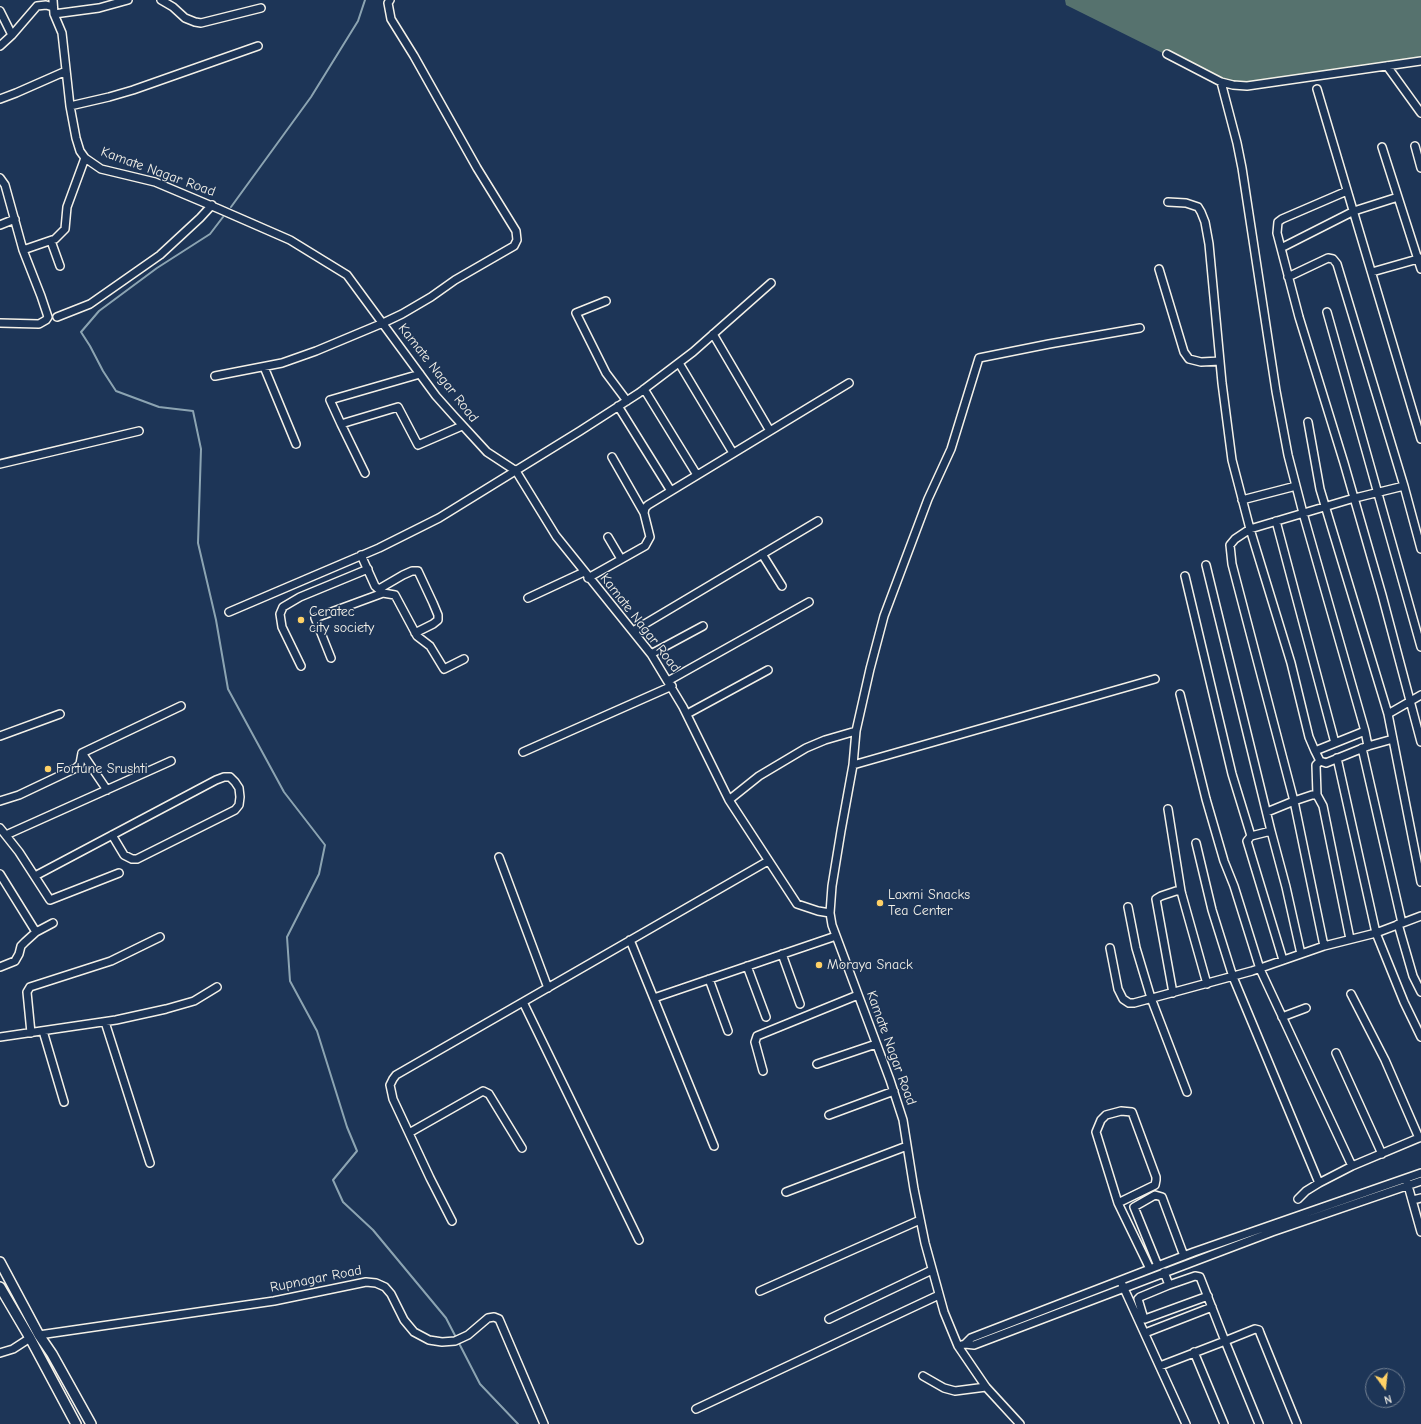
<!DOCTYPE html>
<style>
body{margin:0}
#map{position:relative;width:1421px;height:1424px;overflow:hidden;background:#1d3557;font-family:"Comic Neue",sans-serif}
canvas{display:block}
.north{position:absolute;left:1365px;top:1368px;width:40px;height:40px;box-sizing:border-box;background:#1d3557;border:1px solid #738091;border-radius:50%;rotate:165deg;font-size:11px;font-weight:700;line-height:16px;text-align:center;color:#f4f1e8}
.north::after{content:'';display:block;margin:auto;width:14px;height:18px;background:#ffd166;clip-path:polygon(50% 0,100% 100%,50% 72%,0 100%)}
</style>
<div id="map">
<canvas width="1421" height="1424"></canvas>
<div class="north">N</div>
</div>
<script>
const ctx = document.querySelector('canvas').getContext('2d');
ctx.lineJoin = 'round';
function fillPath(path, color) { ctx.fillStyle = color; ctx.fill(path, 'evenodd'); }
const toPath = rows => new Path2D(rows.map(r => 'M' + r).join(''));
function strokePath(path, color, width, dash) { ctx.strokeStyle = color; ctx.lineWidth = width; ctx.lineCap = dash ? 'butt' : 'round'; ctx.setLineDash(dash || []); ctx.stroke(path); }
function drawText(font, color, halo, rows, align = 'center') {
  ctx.font = font + ' "Comic Neue",sans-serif'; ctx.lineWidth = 3; ctx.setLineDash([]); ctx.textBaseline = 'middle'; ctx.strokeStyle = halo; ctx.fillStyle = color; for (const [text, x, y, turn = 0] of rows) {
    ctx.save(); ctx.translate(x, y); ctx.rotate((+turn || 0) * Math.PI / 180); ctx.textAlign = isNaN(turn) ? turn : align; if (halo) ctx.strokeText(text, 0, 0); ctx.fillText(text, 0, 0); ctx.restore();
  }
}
const green = toPath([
 [1065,0,1421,0,1421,57,1231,87,1066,5]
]);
const stream = toPath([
 [231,207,311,97,358,21,365,0],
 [223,217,210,234,157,268,99,311,81,332,90,346,103,371,116,391,159,407,193,411,201,449,198,543,216,620,228,689,284,792,325,845,319,874,287,937,290,981,317,1031,347,1127,357,1151,333,1180,343,1202,373,1230,446,1318,480,1384,518,1424]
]);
const minor = toPath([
 [53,0,54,14,62,33,70,106,76,138,80,151,85,158,101,169,155,182,219,209,290,240,347,275,436,396,453,415,487,452,516,471,556,536,651,654,683,707,729,800,797,904,818,911,830,913,832,925,890,1080,903,1120,914,1189,925,1243,944,1312,958,1346,986,1387,1020,1424],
 [161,0,173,7,185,18,195,22,201,23,261,8],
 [0,11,12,35],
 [54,14,99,8,128,0],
 [0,46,12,35,37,6,46,5,53,7],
 [1167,54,1221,82,1233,85,1247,86,1421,61],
 [1387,66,1421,113],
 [1221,82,1237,143,1242,168,1276,391,1288,455,1303,513,1365,731],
 [1317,89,1421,439],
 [0,99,16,93,66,71],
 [70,106,109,97,133,90,258,46],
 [1415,146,1421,168],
 [1382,147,1421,269],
 [0,178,5,185,23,250,41,296,48,317,46,320,39,324,0,323],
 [1347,191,1282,219,1278,222,1277,233,1299,317,1344,463,1382,595,1421,742],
 [1168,202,1186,203,1198,207,1201,212,1205,222,1209,244,1222,383,1232,460,1250,529,1291,663,1309,737,1315,751,1320,761,1326,763,1368,746,1393,739],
 [0,225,15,219],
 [51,241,60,266],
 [1281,248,1354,211,1398,197],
 [23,250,55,239,65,229,67,207,85,158],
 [1159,269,1184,352,1189,359,1201,362,1220,361],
 [1372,272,1421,258],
 [1288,277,1328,258,1333,259,1337,264,1404,486],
 [606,301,576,313,606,373,627,401],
 [1327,312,1421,647],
 [57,317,90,304,160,255,200,218,212,205],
 [713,334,770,431],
 [679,363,733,453],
 [264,367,296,444],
 [215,376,282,363,316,351,383,323,402,314,431,297,455,280,507,250,514,246,517,240,516,231,477,168,414,56,391,19,388,3,390,0],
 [644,389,697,475],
 [618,406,671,491],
 [1308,422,1320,489,1388,714],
 [341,424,330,400,420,374],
 [612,457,644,513],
 [0,464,139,431],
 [365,473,341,424,398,407,418,445,462,426],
 [1242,500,1296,486],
 [1276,521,1335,743],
 [608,537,621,559],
 [762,554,782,586],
 [361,555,375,586,383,593,395,595,417,636,430,646,444,669,464,659],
 [1206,565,1271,831],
 [1185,576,1232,774,1251,836,1271,831,1286,887,1301,954],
 [588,578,645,546,650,537,644,513,645,508,648,505,849,383],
 [379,589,403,575,412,571,418,571,433,603,438,615,438,620,433,624,415,633],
 [528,598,584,572],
 [229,612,379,548,439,518,580,431,639,393,693,352,771,283],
 [633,631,818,521],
 [651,654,703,626],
 [331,658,315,618,383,593],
 [301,666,282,627,280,614,283,607,300,597,368,569],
 [668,681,809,602],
 [1180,694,1206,799,1224,861,1234,886,1260,969,1352,1166],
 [1421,695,1388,714,1421,882],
 [687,714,768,670],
 [0,736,60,714],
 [1362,748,1402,923],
 [1315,751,1365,731,1368,746],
 [523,752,672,686],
 [82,753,107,790],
 [1337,758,1376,933,1404,1002,1421,1037],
 [853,765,1155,679],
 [1317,795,1316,765,1320,761],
 [729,800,759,776,806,748,825,740,856,731],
 [0,801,19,795,76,768,80,764,82,753,181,706],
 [1168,809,1181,891],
 [1267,812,1294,801,1232,564,1230,545,1235,539,1250,529,1351,499,1404,486,1421,549],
 [0,828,19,852,50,900,119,873],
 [6,835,171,761],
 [1251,836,1247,841,1283,960],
 [1196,843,1212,910,1233,977,1319,1183],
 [499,857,548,988],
 [0,874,36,932],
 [35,876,216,780,224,777,230,777,235,782,239,788,240,797,239,805,235,810,137,859,132,859,124,855,112,835],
 [1128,907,1136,948,1151,998,1187,1092],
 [830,913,832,886,841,831,853,765,856,731,870,669,884,616,928,499,951,449,979,358,1049,344,1140,328],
 [1398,924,1413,976,1421,992],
 [630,940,714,1146],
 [1324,946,1294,801,1312,795,1317,795,1323,806,1350,939],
 [1110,948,1118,989,1123,999,1129,1003,1134,1003,1252,971,1324,946,1376,933,1421,916],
 [782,954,800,1004],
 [747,966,766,1017],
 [0,967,15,961,19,954,21,946,25,942,36,932,53,923],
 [709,979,728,1031],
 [1173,993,1156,899,1161,896,1176,891,1181,891,1182,895,1207,984],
 [1351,994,1385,1060,1419,1138],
 [654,998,836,936],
 [1282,1017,1306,1008],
 [105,1022,150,1163],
 [43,1031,64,1102],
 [31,1033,27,992,30,987,111,961,160,937],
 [0,1037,116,1020,166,1009,194,1001,217,987],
 [1336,1053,1382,1154],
 [817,1064,876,1044],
 [763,1071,755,1042,757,1036,858,995],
 [829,1115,894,1091],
 [409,1133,483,1091,489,1094,522,1148],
 [1407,1182,1421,1232],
 [786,1192,907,1146],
 [1298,1199,1306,1191,1319,1183,1352,1166,1421,1137],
 [1413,1200,1421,1198],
 [1118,1203,1155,1185,1156,1180,1156,1177,1132,1112,1121,1111,1106,1115,1101,1120,1096,1132,1118,1203,1150,1269],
 [452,1221,430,1178,393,1099,390,1085,393,1079,396,1075,523,1002],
 [639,1240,523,1002,768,861],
 [1158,1266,1134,1207,1155,1195,1162,1197,1184,1256],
 [1122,1284,1186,1424],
 [1169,1285,1140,1297,1138,1299,1144,1319,1145,1319,1208,1296],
 [760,1291,920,1220],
 [829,1319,932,1270],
 [1145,1333,1212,1307],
 [39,1335,274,1301,366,1282,376,1283,385,1287,391,1294,404,1320,414,1332,429,1340,442,1342,455,1341,468,1335,488,1318,494,1317,499,1319,544,1424],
 [965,1344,971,1338,1194,1252,1421,1173],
 [958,1346,965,1344,974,1345,1272,1232,1421,1181],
 [1194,1352,1224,1424],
 [0,1353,13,1349,30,1338],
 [1160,1366,1225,1341,1200,1277,1195,1276,1169,1285,1164,1272],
 [923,1376,944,1388,955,1391,986,1387],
 [696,1409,939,1295],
 [1259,1424,1225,1341,1255,1329,1259,1330,1260,1333,1297,1424]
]);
const major = toPath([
 [0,1262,39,1335,52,1354,91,1424],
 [0,1287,30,1338,76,1424]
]);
const markers = [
 [301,620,4,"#ffd166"],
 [48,769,4,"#ffd166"],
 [880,903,4,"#ffd166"],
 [819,965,4,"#ffd166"]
];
const streetNames = [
 ["Kamate Nagar Road",158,172,20],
 ["Kamate Nagar Road",438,373,52],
 ["Kamate Nagar Road",640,623,52],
 ["Kamate Nagar Road",891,1048,70],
 ["Rupnagar Road",316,1279,-11]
];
const poiNames = [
 ["Ceratec",309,612],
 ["city society",309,628],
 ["Fortune Srushti",56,769],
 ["Laxmi Snacks",888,895],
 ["Tea Center",888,911],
 ["Moraya Snack",827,965]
];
fillPath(green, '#56726e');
strokePath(stream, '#8ca4b2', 2);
strokePath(minor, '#f4f1e8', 10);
strokePath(major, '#f4f1e8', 12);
strokePath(minor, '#1d3557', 7);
strokePath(major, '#1d3557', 9);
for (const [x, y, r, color] of markers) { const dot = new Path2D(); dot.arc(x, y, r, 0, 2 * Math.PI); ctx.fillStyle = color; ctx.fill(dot); strokePath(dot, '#1d3557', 1.5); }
drawText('14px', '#f4f1e8', '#1d3557', streetNames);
drawText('14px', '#f4f1e8', '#1d3557', poiNames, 'left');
</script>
